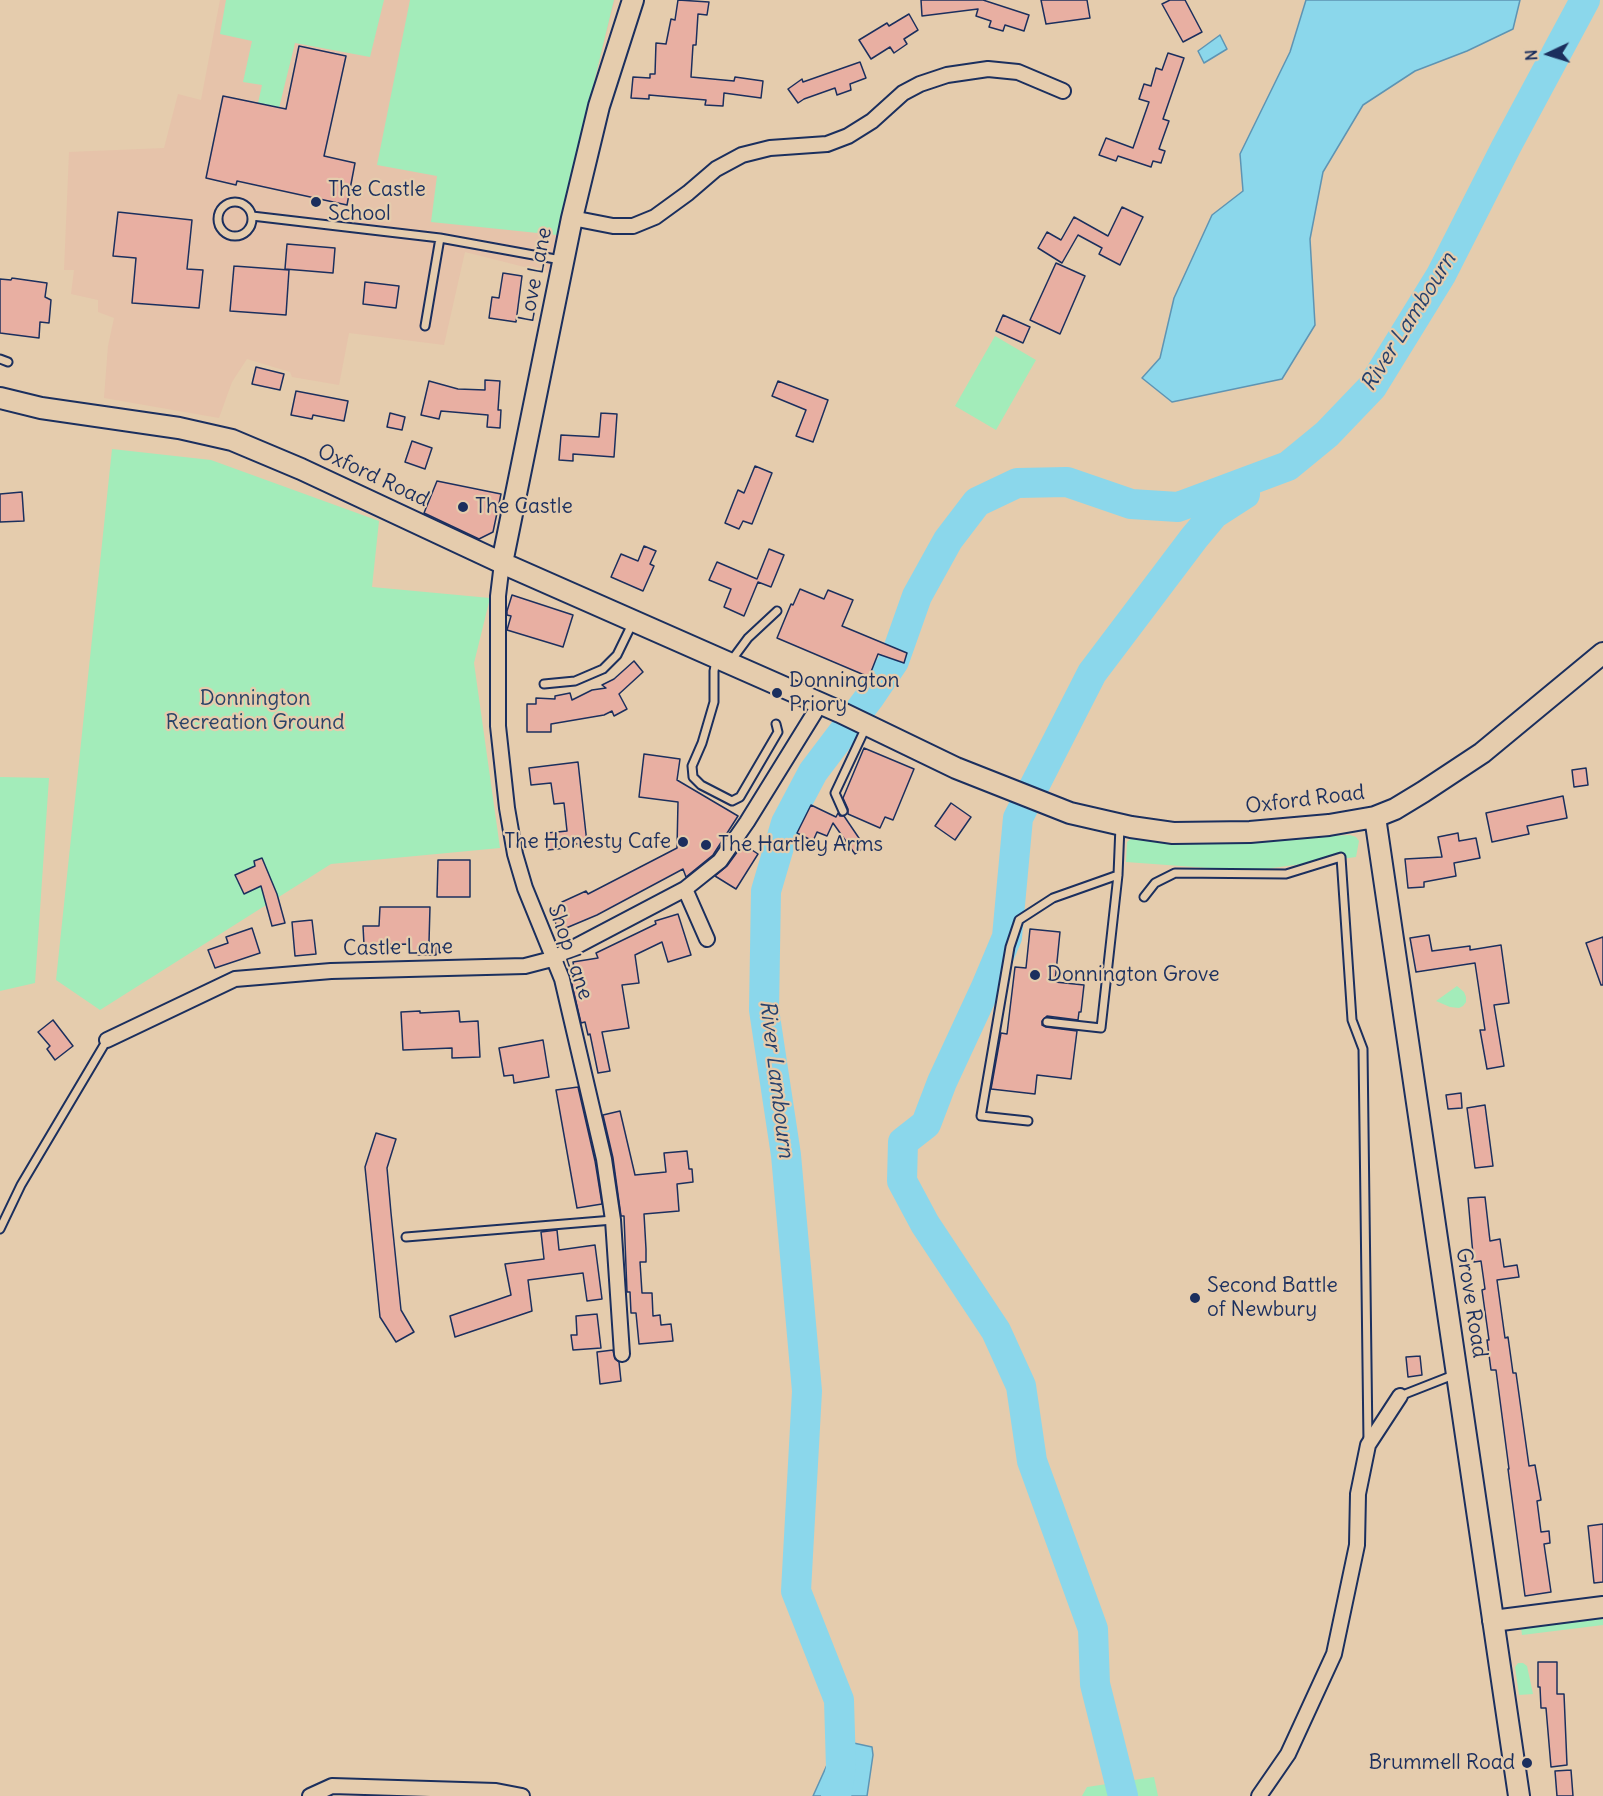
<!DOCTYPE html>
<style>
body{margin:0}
#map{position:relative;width:1603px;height:1796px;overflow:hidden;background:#e5ccad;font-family:Delius,sans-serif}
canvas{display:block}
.north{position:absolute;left:1519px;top:24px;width:60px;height:60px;-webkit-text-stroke:4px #e5ccad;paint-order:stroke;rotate:266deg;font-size:16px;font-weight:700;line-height:24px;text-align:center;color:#1b2f5e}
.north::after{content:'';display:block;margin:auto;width:21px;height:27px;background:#1b2f5e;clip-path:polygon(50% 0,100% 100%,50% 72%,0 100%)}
</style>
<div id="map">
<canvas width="1603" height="1796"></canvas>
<div class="north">N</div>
</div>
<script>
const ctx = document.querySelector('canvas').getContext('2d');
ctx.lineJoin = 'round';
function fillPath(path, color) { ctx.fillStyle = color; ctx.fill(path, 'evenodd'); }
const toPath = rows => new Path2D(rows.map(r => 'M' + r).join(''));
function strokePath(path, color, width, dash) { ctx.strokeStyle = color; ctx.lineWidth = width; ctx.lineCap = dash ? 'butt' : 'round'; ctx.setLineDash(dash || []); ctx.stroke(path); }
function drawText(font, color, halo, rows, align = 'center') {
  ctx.font = font + ' Delius,sans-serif'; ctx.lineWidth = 4.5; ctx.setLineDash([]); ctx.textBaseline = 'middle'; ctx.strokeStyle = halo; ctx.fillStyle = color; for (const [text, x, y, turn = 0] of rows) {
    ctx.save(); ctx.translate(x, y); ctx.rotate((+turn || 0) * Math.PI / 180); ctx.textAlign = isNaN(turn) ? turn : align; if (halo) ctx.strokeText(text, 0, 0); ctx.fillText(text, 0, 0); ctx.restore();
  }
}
const built = toPath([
 [220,0,615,0,548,273,465,252,444,345,349,333,339,385,292,377,290,372,247,359,232,382,219,418,104,398,108,346,114,318,98,312,98,300,71,294,74,270,64,270,69,152,164,148,178,94,201,100]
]);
const green = toPath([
 [226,0,384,0,370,57,295,43,279,108,258,103,262,85,243,82,252,41,220,34],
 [410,0,614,0,557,235,431,222,437,176,377,165],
 [995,336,1036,360,996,430,955,406],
 [112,449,211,460,379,521,372,587,490,598,474,663,500,848,331,864,100,1010,56,980],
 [0,777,49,778,35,983,0,991],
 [1350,835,1356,837,1359,841,1356,857,1249,871,1126,862,1127,842,1134,836,1233,841],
 [1457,986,1464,992,1466,997,1466,1002,1463,1006,1459,1008,1450,1007,1436,1001],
 [1603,1617,1603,1625,1522,1635,1521,1627],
 [1518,1663,1523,1663,1527,1666,1533,1694,1519,1695,1515,1667],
 [1154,1777,1158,1796,1082,1796,1087,1787]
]);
const water = toPath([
 [1306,0,1520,0,1513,29,1467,51,1415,71,1363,105,1323,172,1310,239,1315,325,1282,379,1172,402,1142,378,1160,358,1174,298,1212,215,1243,191,1240,154,1290,52,1306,0],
 [1220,35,1227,49,1204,63,1198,51,1220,35],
 [849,1742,872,1747,873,1755,867,1796,813,1796,831,1756,849,1742]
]);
const river = toPath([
 [836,1796,841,1768,839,1700,796,1591,807,1391,786,1155,764,1010,766,891,786,823,813,772,869,698,894,661,917,596,948,540,977,502,1017,483,1067,482,1131,504,1178,507,1288,466,1327,434,1372,387,1441,275,1506,147,1585,0],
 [1123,1796,1095,1684,1093,1629,1032,1461,1021,1386,996,1331,925,1224,902,1181,903,1142,926,1124,942,1082,986,987,1007,937,1018,818,1092,673,1194,538,1214,514,1245,494]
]);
const building = toPath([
 [678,0,709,2,707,15,698,14,696,45,693,45,691,77,734,81,735,77,763,81,761,98,724,93,723,106,705,105,706,100,649,95,649,99,631,98,633,77,650,78,650,74,655,74,656,43,666,44,671,19,675,20,678,0],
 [921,0,983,0,1029,15,1024,31,1005,25,1003,31,989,27,991,21,976,16,978,9,922,16,921,0],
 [1041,0,1087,0,1090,18,1046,24,1041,0],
 [1170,0,1185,0,1202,32,1183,42,1162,4,1170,0],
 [909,14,918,30,904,39,907,44,894,53,890,47,871,59,859,40,887,23,889,26,909,14],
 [299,46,346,56,324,156,355,163,347,205,237,181,236,185,206,178,223,96,286,109,299,46],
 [1168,53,1184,58,1163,119,1169,121,1159,149,1165,151,1161,163,1153,161,1151,167,1118,156,1116,161,1099,155,1106,138,1133,148,1149,102,1139,99,1144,84,1151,86,1156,68,1162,70,1168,53],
 [860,62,866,78,850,84,851,90,837,95,835,88,804,99,798,103,788,89,802,79,803,82,860,62],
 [1122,207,1143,217,1120,265,1099,254,1102,248,1078,235,1062,263,1038,248,1047,232,1061,240,1074,217,1108,236,1122,207],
 [118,212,192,220,187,269,203,270,199,308,132,303,136,258,113,256,118,212],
 [287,244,335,248,333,273,285,269,287,244],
 [1056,263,1085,276,1060,334,1030,320,1056,263],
 [234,266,289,270,286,315,230,311,234,266],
 [503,273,522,276,516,322,489,318,492,297,499,298,503,273],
 [12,278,47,283,45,297,51,300,49,323,40,322,39,338,0,333,0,279,11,280,12,278],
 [365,282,399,286,396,308,363,304,365,282],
 [1003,315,1030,327,1023,343,996,331,1003,315],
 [256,367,284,374,280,390,252,384,256,367],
 [485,380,500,381,498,410,501,410,500,428,487,427,488,415,441,411,439,419,421,415,429,381,458,389,485,390,485,380],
 [778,381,828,400,813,442,796,436,806,410,772,396,778,381],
 [296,391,348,401,344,421,313,415,312,419,291,415,296,391],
 [390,413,405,417,402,430,387,427,390,413],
 [601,413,617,414,614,457,573,454,573,461,559,460,561,435,599,437,601,413],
 [412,441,432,448,425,469,405,462,412,441],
 [755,466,772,473,752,524,743,521,739,529,725,523,738,490,744,493,755,466],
 [437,481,501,494,493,532,479,539,424,513,437,481],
 [22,492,24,521,0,522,0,494,22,492],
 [644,546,656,551,650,564,654,566,643,591,611,577,621,554,638,561,644,546],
 [769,549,784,555,771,587,758,582,744,616,724,607,731,589,709,580,717,562,757,579,769,549],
 [800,589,824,599,828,590,853,600,842,626,907,653,904,663,878,654,869,677,777,638,791,604,793,605,800,589],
 [512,595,573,615,563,647,507,630,511,616,507,615,507,611,512,595],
 [634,661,643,672,619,694,627,709,614,716,612,711,604,715,551,724,551,732,527,732,527,704,536,704,536,698,555,699,555,696,570,693,572,700,592,690,606,688,602,685,614,679,634,661],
 [864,748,914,769,893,820,885,817,880,828,848,814,848,809,843,798,864,748],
 [644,754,680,759,677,780,738,816,713,855,686,877,683,869,597,915,559,931,551,912,564,907,562,902,586,891,588,894,677,848,678,802,639,797,644,754],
 [578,762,587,843,566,845,566,848,548,850,547,833,567,831,564,803,554,804,551,783,531,785,529,768,578,762],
 [1586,768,1588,785,1574,787,1572,770,1586,768],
 [1563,796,1567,818,1527,826,1529,834,1492,842,1486,813,1563,796],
 [951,803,971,817,955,840,935,826,951,803],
 [811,805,836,817,838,813,840,816,844,816,865,847,855,854,833,823,827,836,817,832,813,841,797,833,811,805],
 [1458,833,1459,841,1476,838,1480,858,1454,863,1456,876,1424,882,1424,887,1408,888,1405,859,1442,857,1438,837,1458,833],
 [743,844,758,854,736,889,715,876,727,866,743,844],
 [262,858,277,894,285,923,272,926,261,886,244,894,235,875,255,866,254,861,262,858],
 [438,860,470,860,470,897,437,897,438,860],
 [380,907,430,907,429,942,437,942,436,955,411,955,411,944,364,945,363,926,379,926,380,907],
 [678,914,691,955,668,962,662,942,635,955,639,983,622,985,629,1028,602,1032,610,1071,598,1073,590,1034,588,1035,585,1022,581,1023,568,968,574,967,573,962,598,958,596,953,656,924,655,921,678,914],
 [312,920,316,954,295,956,292,922,312,920],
 [252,928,260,953,215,968,208,950,228,943,226,937,252,928],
 [1030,929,1060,932,1055,982,1084,985,1081,1012,1079,1012,1078,1020,1047,1016,1042,1021,1042,1025,1046,1027,1077,1031,1071,1079,1037,1075,1035,1094,991,1089,1001,1033,1007,1034,1015,967,1026,968,1030,929],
 [1429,935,1432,951,1470,946,1470,950,1501,945,1509,1003,1494,1005,1504,1066,1487,1069,1480,1030,1485,1030,1475,963,1416,972,1410,938,1429,935],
 [1603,937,1603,985,1601,985,1586,943,1603,937],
 [420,1011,420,1013,459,1011,460,1022,478,1021,480,1057,452,1058,452,1048,403,1050,401,1012,420,1011],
 [53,1020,73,1046,55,1060,47,1049,50,1046,38,1032,53,1020],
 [543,1040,549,1077,514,1083,513,1075,504,1076,499,1048,543,1040],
 [578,1087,595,1161,602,1204,577,1208,556,1090,578,1087],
 [1461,1093,1462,1108,1448,1109,1446,1095,1461,1093],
 [1485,1105,1493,1166,1475,1168,1467,1108,1485,1105],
 [620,1111,635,1175,666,1172,664,1153,687,1151,689,1169,692,1169,693,1182,677,1184,679,1211,644,1214,646,1249,646,1262,640,1262,642,1293,652,1293,653,1316,660,1315,661,1325,671,1324,673,1341,639,1344,636,1313,631,1313,630,1292,627,1292,624,1216,621,1216,613,1158,603,1115,620,1111],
 [376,1133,396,1139,387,1168,391,1213,401,1310,414,1332,396,1342,380,1317,365,1167,376,1133],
 [1485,1197,1490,1241,1500,1239,1504,1267,1517,1265,1519,1277,1497,1280,1505,1338,1508,1337,1513,1373,1516,1373,1529,1466,1535,1465,1541,1500,1537,1501,1541,1532,1549,1531,1550,1543,1544,1544,1551,1592,1525,1596,1508,1469,1509,1469,1496,1370,1491,1370,1487,1340,1489,1340,1482,1290,1485,1289,1481,1261,1474,1262,1472,1244,1468,1198,1485,1197],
 [557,1230,559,1250,595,1245,602,1299,587,1301,583,1273,528,1280,532,1311,455,1337,450,1316,511,1295,505,1264,544,1259,541,1232,557,1230],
 [597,1314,601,1348,573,1350,571,1335,577,1335,576,1316,597,1314],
 [613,1350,615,1359,619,1362,621,1381,600,1384,597,1352,613,1350],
 [1420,1356,1422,1375,1408,1377,1406,1357,1420,1356],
 [1603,1524,1603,1582,1594,1583,1588,1526,1603,1524],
 [1538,1662,1557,1662,1557,1694,1564,1694,1567,1765,1551,1767,1546,1708,1541,1708,1540,1687,1538,1687,1538,1662],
 [1571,1770,1573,1796,1557,1796,1555,1771,1571,1770]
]);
const lane = toPath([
 '218 219a17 17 0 1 1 34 0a17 17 0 1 1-34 0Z',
 [252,216,440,238,561,260],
 [425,326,440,238],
 [0,359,8,362],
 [716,661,714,671,714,702,702,743,692,766,693,777,701,785,732,801,740,797,778,732,776,724],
 [731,661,748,638,777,611],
 [544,684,575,681,603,669,617,655,633,622],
 [843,811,835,793,866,727],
 [1144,897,1155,883,1175,873,1286,874,1341,857,1352,1020,1363,1049,1368,1442],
 [1047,1022,1101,1028,1118,875,1120,826],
 [1028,1121,981,1116,1010,947,1019,920,1053,898,1118,875],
 [0,1229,21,1185,107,1040],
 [406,1237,613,1220],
 [1400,1396,1456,1374]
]);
const street = toPath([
 [572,218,613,226,633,226,655,217,688,193,716,169,742,155,770,148,827,144,848,136,872,121,903,93,920,84,947,75,988,69,1018,72,1063,91],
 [502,563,498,596,498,726,507,808,515,854,525,888,562,979,604,1159,613,1220,622,1354],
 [685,889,707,939],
 [107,1040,235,979,331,971,525,966,552,959,685,889,720,861,747,822,820,704],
 [310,1796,332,1786,496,1791,522,1796],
 [1259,1796,1288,1754,1334,1654,1357,1545,1358,1494,1368,1445,1400,1396]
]);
const secondary = toPath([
 [0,398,41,408,179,428,232,440,301,469,502,563,840,712,956,768,1070,813,1131,827,1173,833,1250,832,1329,825,1375,817,1395,809,1423,792,1482,753,1603,653],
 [502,563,572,218,599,106,633,0],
 [1375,817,1519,1796],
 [1493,1621,1603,1607]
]);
const markers = [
 [316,202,6,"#1b2f5e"],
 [463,507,6,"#1b2f5e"],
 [777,693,6,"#1b2f5e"],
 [683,842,6,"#1b2f5e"],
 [706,845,6,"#1b2f5e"],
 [1035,975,6,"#1b2f5e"],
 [1195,1298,6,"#1b2f5e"],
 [1527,1763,6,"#1b2f5e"]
];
const poiNames = [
 ["The Castle",328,190],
 ["School",328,214],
 ["The Castle",475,507],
 ["Donnington",789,681],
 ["Priory",789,705],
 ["The Honesty Cafe",671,842,"right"],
 ["The Hartley Arms",718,845],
 ["Donnington Grove",1047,975],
 ["Second Battle",1207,1286],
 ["of Newbury",1207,1310],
 ["Brummell Road",1515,1763,"right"]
];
const streetNames = [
 ["Love Lane",536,275,-79],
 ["Oxford Road",373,476,25],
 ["Oxford Road",1305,800,-7],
 ["Castle Lane",398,948,-1],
 ["Shop Lane",570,952,71],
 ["Grove Road",1471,1303,81]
];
const parkNames = [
 ["Donnington",255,699],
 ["Recreation Ground",255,723]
];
const waterNames = [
 ["River Lambourn",1409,322,-58],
 ["River Lambourn",776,1079,83]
];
fillPath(built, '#e6c3aa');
fillPath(green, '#a3ecba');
fillPath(water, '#8bd7eb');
strokePath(water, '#5e94b3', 1.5);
strokePath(river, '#8bd7eb', 30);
fillPath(building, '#e8afa2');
strokePath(building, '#1b2f5e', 1.5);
strokePath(lane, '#1b2f5e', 11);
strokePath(street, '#1b2f5e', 18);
strokePath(secondary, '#1b2f5e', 24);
strokePath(lane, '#e5ccad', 7);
strokePath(street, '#e5ccad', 14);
strokePath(secondary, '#e5ccad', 20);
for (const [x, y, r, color] of markers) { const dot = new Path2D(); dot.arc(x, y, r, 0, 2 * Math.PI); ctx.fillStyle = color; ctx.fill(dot); strokePath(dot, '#e5ccad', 2); }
drawText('21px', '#1b2f5e', '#e5ccad', poiNames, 'left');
drawText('21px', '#1b2f5e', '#e5ccad', streetNames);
drawText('21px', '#294267', '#e5ccad', parkNames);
drawText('italic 22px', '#26406c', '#e5ccad', waterNames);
</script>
